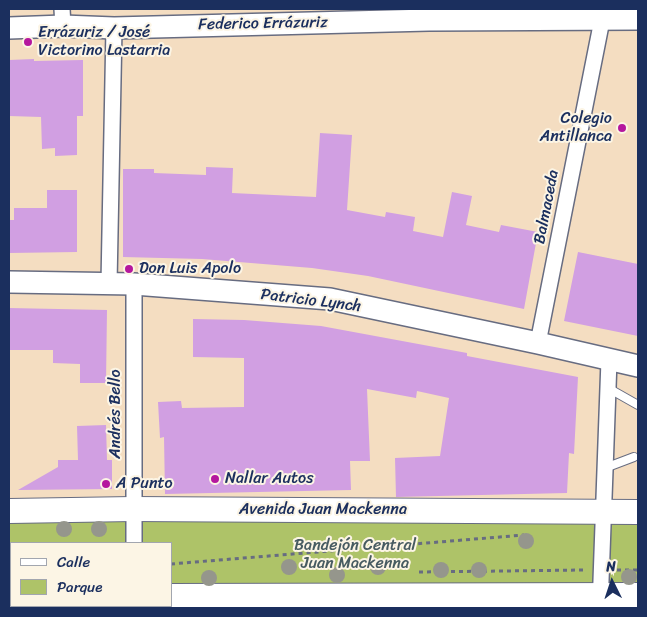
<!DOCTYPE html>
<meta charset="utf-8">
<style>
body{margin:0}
#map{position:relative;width:647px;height:617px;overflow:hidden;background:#f4ddc1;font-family:Sriracha,sans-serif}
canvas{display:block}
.frame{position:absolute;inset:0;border:10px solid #1b2f5e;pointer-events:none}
.legend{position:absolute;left:10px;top:542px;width:162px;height:65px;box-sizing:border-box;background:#fcf5e5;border:1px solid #a2a6af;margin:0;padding:6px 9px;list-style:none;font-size:15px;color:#1b2f5e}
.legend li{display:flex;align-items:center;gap:10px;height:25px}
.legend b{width:25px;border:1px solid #a2a6af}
.north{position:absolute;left:587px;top:557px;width:50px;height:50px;-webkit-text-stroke:4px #fcf5e5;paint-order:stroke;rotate:356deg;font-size:14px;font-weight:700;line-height:20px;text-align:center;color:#1b2f5e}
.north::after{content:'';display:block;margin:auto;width:18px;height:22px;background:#1b2f5e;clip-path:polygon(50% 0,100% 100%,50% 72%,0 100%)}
</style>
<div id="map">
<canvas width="647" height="617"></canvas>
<div class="frame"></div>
<ul class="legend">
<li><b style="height:6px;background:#fff"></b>Calle</li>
<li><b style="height:14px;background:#aec368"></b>Parque</li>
</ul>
<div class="north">N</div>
</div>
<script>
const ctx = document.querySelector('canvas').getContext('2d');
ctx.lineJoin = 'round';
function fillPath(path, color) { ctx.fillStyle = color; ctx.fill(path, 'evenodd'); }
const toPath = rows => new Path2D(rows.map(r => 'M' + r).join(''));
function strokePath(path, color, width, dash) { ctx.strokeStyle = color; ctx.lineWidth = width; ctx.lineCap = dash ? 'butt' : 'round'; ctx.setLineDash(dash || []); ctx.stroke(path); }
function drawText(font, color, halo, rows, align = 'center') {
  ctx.font = font + ' Sriracha,sans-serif'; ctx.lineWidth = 4; ctx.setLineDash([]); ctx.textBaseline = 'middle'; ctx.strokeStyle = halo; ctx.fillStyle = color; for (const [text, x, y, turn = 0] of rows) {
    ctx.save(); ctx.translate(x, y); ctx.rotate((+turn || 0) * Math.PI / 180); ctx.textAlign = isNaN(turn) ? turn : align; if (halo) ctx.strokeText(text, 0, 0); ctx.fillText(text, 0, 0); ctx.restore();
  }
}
const green = toPath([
 [638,518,638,590,171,594,171,543,11,543,11,593,9,593,9,519]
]);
const building = toPath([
 [34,59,34,61,83,60,83,116,77,116,77,155,55,156,55,148,42,149,41,117,9,116,9,60],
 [320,133,352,135,347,210,385,217,386,212,415,217,413,231,443,237,452,192,472,196,466,225,499,232,501,225,538,232,524,309,368,276,312,268,202,259,123,257,123,169,154,169,154,173,206,175,206,167,233,168,232,193,316,197],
 [47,190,77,190,77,252,9,253,9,220,14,220,14,208,47,208],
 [578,252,638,264,638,336,564,321],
 [9,308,107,310,106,383,80,383,80,364,53,363,53,350,9,350],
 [193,319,244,320,321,326,467,353,467,356,578,377,574,454,569,453,567,493,396,497,395,458,440,456,449,398,417,391,416,398,367,389,370,461,350,461,351,490,165,494,164,437,160,438,158,402,181,401,182,408,244,407,244,358,193,357],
 [106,425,107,460,112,460,112,489,18,490,58,467,58,460,78,460,77,426]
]);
const path = toPath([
 [171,564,524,535],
 [9,568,11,568],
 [617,570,638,570],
 [419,572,585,570]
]);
const lane = toPath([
 [608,388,638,405],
 [605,468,634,457]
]);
const street = toPath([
 [62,9,63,26],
 [109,283,114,28],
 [134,284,134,543],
 [538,343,602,20],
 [135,606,135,608],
 [600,608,609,360]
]);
const secondary = toPath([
 [9,28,63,26,114,28,429,20,638,19],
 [9,282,134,284,330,299,538,343,638,366]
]);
const primary = toPath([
 [9,511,133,509,638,512],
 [171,596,638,595],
 [9,597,11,597]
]);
const trees = [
 [64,529],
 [99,529],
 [526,541],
 [289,567],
 [378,567],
 [441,570],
 [479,570],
 [337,575],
 [629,577],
 [209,578]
];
const markers = [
 [28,42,5,"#b5179e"],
 [622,128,5,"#b5179e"],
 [129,269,5,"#b5179e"],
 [215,479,5,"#b5179e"],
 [106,484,5,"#b5179e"]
];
const streetNames = [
 ["Federico Errázuriz",263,24,-1],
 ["Balmaceda",547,207,-79],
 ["Patricio Lynch",311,301,7],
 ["Andrés Bello",116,414,-90],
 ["Avenida Juan Mackenna",323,510]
];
const poiNames = [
 ["Errázuriz / José",38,33],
 ["Victorino Lastarria",38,51],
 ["Colegio",612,119,"right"],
 ["Antillanca",612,137,"right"],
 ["Don Luis Apolo",139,269],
 ["Nallar Autos",225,479],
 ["A Punto",116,484]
];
const parkNames = [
 ["Bandejón Central",355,546],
 ["Juan Mackenna",355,564]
];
fillPath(green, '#aec368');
fillPath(building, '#d19fe2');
strokePath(lane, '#676c81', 10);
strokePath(street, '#676c81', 18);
strokePath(secondary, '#676c81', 24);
strokePath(primary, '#676c81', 26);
strokePath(path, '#676c81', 3, [4, 4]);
strokePath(lane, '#fff', 8);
strokePath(street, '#fff', 15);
strokePath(secondary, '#fff', 21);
strokePath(primary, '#fff', 24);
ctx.fillStyle = '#95968c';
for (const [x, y] of trees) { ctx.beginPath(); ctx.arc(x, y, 8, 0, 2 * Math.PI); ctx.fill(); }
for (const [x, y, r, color] of markers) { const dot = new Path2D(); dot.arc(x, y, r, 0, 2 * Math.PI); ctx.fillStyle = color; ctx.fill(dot); strokePath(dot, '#fcf5e5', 2); }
drawText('16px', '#1b2f5e', '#fcf5e5', streetNames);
drawText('16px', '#1b2f5e', '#fcf5e5', poiNames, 'left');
drawText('16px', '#475b61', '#fcf5e5', parkNames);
</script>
